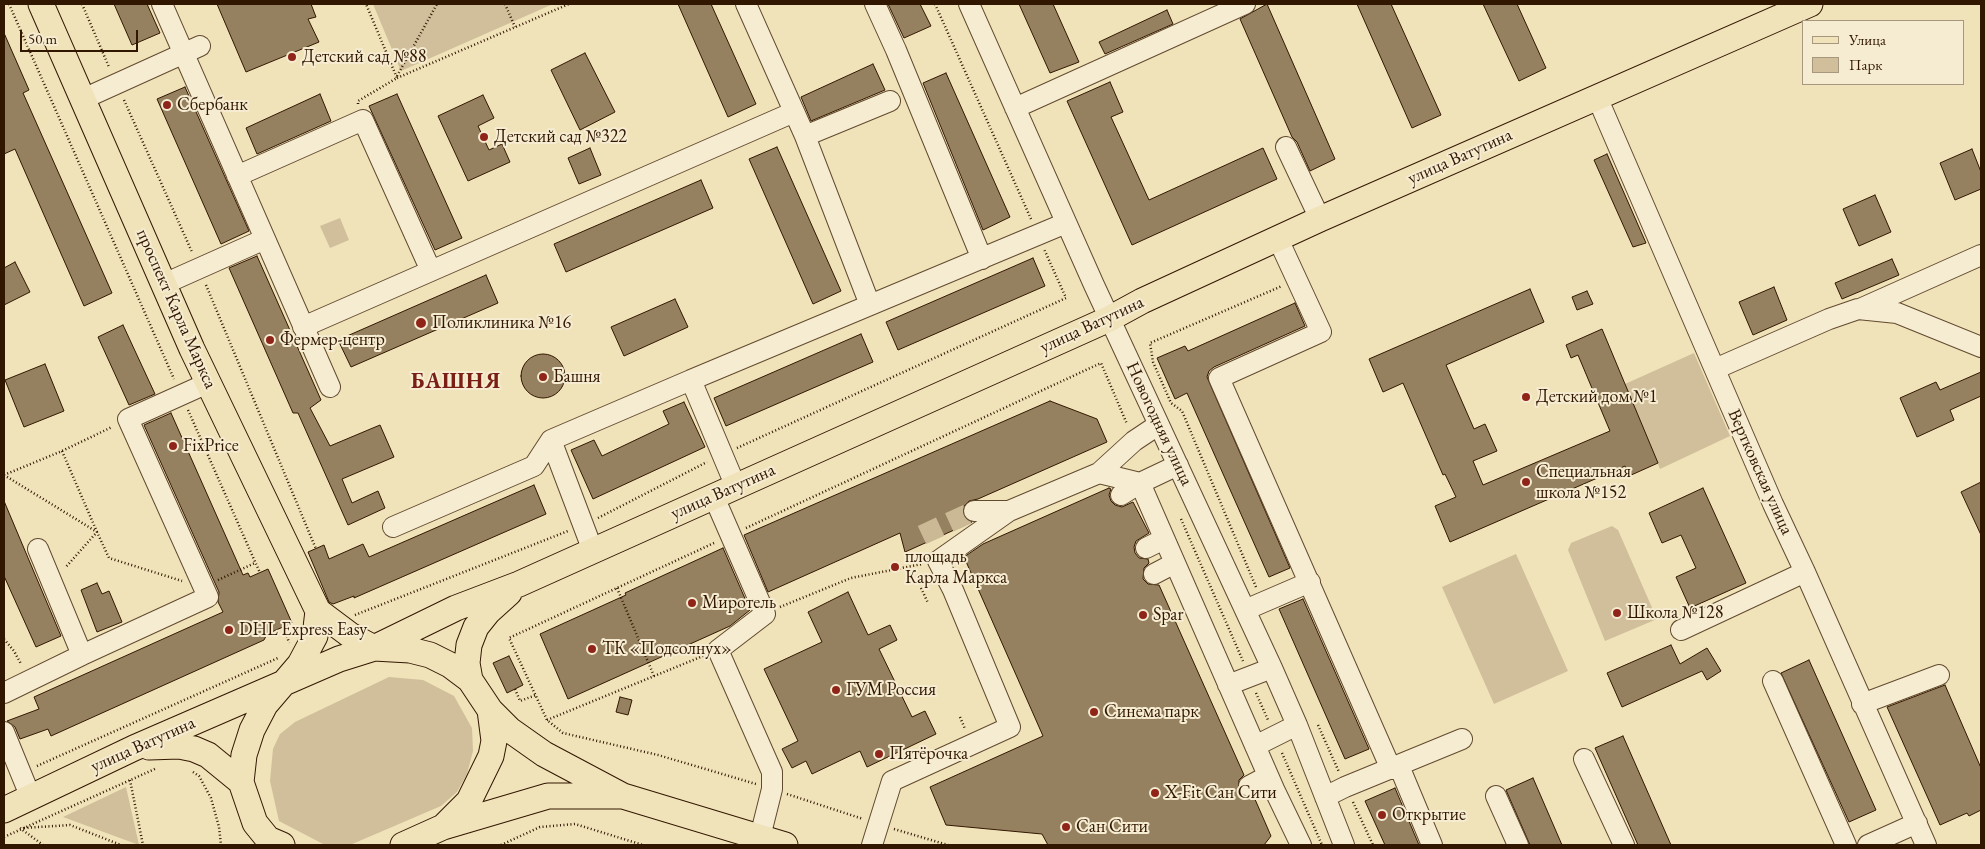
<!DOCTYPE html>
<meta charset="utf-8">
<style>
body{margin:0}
#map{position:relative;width:1985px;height:849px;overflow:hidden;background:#f0e2b9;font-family:"EB Garamond",serif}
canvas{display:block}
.frame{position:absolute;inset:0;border:5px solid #321700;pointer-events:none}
.legend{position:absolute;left:1802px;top:20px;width:162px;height:65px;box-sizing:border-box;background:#f5ecd2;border:1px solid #a7977e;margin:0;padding:6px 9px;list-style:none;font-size:15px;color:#321700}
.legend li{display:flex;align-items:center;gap:10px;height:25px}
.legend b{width:25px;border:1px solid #a7977e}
.scale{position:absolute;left:20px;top:30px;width:118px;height:22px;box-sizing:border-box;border:2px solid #321700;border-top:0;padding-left:6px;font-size:15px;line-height:18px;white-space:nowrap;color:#321700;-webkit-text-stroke:4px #f5ecd2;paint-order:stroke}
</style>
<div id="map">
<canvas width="1985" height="849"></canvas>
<div class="frame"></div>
<ul class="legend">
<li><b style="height:6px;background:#f0e2b9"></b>Улица</li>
<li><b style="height:14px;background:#d0bf9a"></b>Парк</li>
</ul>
<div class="scale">50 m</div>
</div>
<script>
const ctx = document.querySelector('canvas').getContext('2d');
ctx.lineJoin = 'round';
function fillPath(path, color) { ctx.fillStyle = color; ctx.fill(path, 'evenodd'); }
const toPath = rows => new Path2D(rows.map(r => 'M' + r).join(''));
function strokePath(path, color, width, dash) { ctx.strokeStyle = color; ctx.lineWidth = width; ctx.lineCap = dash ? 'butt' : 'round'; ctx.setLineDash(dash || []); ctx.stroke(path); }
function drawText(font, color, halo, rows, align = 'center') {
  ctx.font = font + ' "EB Garamond",serif'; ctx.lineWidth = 4; ctx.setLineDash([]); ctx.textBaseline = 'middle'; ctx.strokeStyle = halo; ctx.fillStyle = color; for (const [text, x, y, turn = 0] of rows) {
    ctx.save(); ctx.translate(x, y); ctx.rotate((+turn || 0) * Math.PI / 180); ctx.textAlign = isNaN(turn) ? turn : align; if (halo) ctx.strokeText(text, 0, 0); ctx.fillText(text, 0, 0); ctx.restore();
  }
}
const green = toPath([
 [373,4,553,4,401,71],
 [340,218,349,240,330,248,320,226],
 [1694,353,1730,436,1660,469,1625,384],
 [1612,526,1618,530,1657,619,1605,641,1568,550,1571,543],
 [1516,554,1568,671,1494,704,1442,587],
 [389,677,423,680,454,696,472,728,473,751,467,774,457,792,441,806,350,845,325,845,279,821,270,781,273,749,280,734,295,722],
 [126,787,139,845,63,817]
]);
const building = toPath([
 [114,4,147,4,160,33,132,45,114,4],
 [217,4,311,4,316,17,308,19,319,42,246,72,217,4],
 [678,4,711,4,756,104,728,117,678,4],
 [888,4,920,4,931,26,904,38,888,4],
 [1019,4,1053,4,1079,62,1050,73,1019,4],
 [1267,4,1335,159,1310,171,1297,142,1292,137,1240,19,1267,4],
 [1357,4,1391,4,1441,115,1412,128,1357,4],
 [1483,4,1517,4,1546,68,1519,81,1483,4],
 [1167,10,1173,24,1105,54,1099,42,1167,10],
 [4,33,29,90,23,93,112,293,84,306,15,149,4,154,4,33],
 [585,53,615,112,580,130,551,70,585,53],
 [873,64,885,90,811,121,801,97,873,64],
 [946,73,1010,217,983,230,923,83,946,73],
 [1110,82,1123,112,1111,117,1149,200,1263,148,1277,179,1132,245,1067,101,1110,82],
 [185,87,249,231,221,244,157,99,185,87],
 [320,94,331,121,257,154,246,128,320,94],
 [397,94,462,238,435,250,369,106,397,94],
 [483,95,494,118,478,126,489,150,502,144,510,162,468,181,438,116,483,95],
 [777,147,841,291,813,304,749,159,777,147],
 [590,148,601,175,579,184,568,158,590,148],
 [1972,149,1981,172,1981,189,1955,200,1940,163,1972,149],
 [1607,154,1642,234,1646,243,1633,247,1594,160,1607,154],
 [701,180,713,208,566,272,554,244,701,180],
 [1875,195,1891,232,1859,246,1843,209,1875,195],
 [257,256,321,400,310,408,330,446,380,425,394,457,342,479,352,503,378,491,385,508,348,525,298,413,293,413,229,268,257,256],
 [1033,258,1045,286,898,350,886,322,1033,258],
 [1892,259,1899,275,1842,299,1835,283,1892,259],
 [15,262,30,292,4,305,4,268,15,262],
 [486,275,498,303,351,367,338,340,486,275],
 [1774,287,1787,320,1753,335,1739,302,1774,287],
 [1530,289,1544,322,1446,365,1474,429,1485,424,1497,451,1473,461,1483,485,1610,431,1578,355,1571,358,1566,345,1602,329,1658,463,1629,476,1625,466,1450,542,1435,506,1456,497,1445,474,1443,475,1403,383,1383,392,1369,359,1530,289],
 [1587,291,1593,304,1577,310,1572,297,1587,291],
 [675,299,688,327,624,356,611,327,675,299],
 [1295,303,1305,326,1214,367,1209,371,1207,377,1290,568,1269,577,1187,393,1175,399,1157,358,1185,346,1188,351,1295,303],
 [123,325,155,394,129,405,98,337,123,325],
 [861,334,873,362,726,426,714,398,861,334],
 '521 376a22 22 0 1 1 44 0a22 22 0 1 1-44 0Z',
 [45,364,64,411,24,427,5,380,45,364],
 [1981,372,1981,396,1950,410,1954,420,1917,437,1900,398,1936,382,1940,390,1981,372],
 [1050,401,1097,419,1107,442,978,499,969,501,964,506,962,511,964,517,972,522,905,552,900,533,768,592,744,535,1050,401],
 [684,402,705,447,593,499,571,450,594,440,602,456,669,424,663,411,684,402],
 [171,413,243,575,248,573,250,577,268,569,292,623,267,634,264,640,51,736,48,729,20,739,15,727,7,721,39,709,34,697,223,612,218,602,219,592,144,425,171,413],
 [1981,482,1981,535,1961,492,1981,482],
 [534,485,546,514,354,598,354,596,333,604,329,602,308,552,324,545,329,559,363,544,369,557,534,485],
 [1109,488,1111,489,1109,495,1111,501,1115,505,1122,507,1133,502,1149,533,1136,541,1134,547,1135,553,1139,558,1148,559,1149,563,1144,568,1143,579,1148,584,1159,585,1244,775,1239,780,1238,791,1243,796,1254,797,1271,836,1264,845,1048,845,1042,834,946,825,930,787,1043,736,964,557,983,544,1109,488],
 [1703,488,1746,583,1690,608,1676,577,1696,568,1681,535,1662,543,1649,513,1703,488],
 [4,501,61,636,36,647,4,576,4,501],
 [723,548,750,610,730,626,568,699,540,634,626,595,625,593,723,548],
 [97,583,102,594,109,591,122,622,97,632,81,590,97,583],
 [848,592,868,635,890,625,897,640,879,649,912,717,925,711,936,734,867,767,860,751,812,774,806,761,792,768,782,749,798,741,764,669,822,642,808,612,848,592],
 [1303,599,1369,749,1345,759,1279,609,1303,599],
 [1671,645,1680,664,1707,648,1721,671,1707,680,1702,671,1622,707,1607,673,1671,645],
 [509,656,523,685,507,693,493,663,509,656],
 [1809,660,1876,810,1849,822,1781,673,1809,660],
 [1945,685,1981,768,1981,810,1969,816,1967,813,1940,825,1887,707,1945,685],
 [620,697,632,700,628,715,616,712,620,697],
 [1623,736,1671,845,1638,845,1595,748,1623,736],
 [1533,778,1562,845,1530,845,1506,790,1533,778],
 [1395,788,1419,845,1385,845,1365,801,1395,788]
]);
const minorTunnel = toPath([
 [922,535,974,511]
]);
const path = toPath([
 [9,4,174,379],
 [82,4,109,67],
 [505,4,515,27],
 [935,4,1031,219],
 [397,76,437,4],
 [397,78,569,4],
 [124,100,192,252],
 [358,104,358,101,397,78,366,4],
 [206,285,316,549],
 [188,410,260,573],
 [737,448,1066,298,1044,249],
 [62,451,97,532,65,568],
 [4,475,97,532,109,558,182,581],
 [4,475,62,451,112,427],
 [598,518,707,462],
 [1181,519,1243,661],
 [746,528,1101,363,1127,424],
 [714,543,509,638,547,720,563,733,658,755,756,784],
 [218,580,255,563],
 [1256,587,1182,411,1171,403,1153,362,1150,343,1282,286],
 [617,588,654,676],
 [921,588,928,603],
 [780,607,851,578,922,564],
 [355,615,568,531],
 [284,626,289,643],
 [4,639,14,651,21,664],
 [515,689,520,701,536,695],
 [1256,693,1268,720],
 [960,717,965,729],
 [547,720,703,656],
 [1318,725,1339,772],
 [1282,753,1322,845],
 [37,766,278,658],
 [193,772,199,776,211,798,219,827,221,845],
 [130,780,143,845],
 [787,794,863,819],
 [1353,802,1373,845],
 [20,828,43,845],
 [24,828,70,825,121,845],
 [894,829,948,845],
 [4,837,157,768],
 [501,845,540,827,575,824,643,845]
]);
const minor = toPath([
 [162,4,330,387],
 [746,4,805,136,870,305],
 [875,4,896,50,982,259],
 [969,4,1094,285,1272,668,1297,725,1344,845],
 [1597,97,1773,504,1805,572,1926,845],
 [83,99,200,46],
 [1015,108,1245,4],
 [805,136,890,101],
 [1286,147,1320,219],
 [237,176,363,120,431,271],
 [1278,239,1321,332,1219,378,1391,769],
 [164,284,265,239],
 [1860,309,1981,255],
 [303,327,794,112],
 [1715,369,1829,319,1858,309,1897,313,1981,347],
 [1099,473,1140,483,1274,789,1301,845],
 [736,487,691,380,1066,223],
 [1121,495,1140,483,1178,465],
 [714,497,765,614,718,650,772,772,772,789,760,837],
 [974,511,1009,511],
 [393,527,534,466,551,440],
 [1146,548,1164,539],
 [593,551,551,440,691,380],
 [1154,574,1175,563],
 [1245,610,1310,582],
 [1681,630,1805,572],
 [82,655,208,597,128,419,208,383],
 [1773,681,1846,845],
 [1228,685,1272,668],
 [4,693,82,655,38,549],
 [1862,704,1939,675],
 [4,732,31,798],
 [1255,746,1297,725],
 [1584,759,1624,845],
 [1399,766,1432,845],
 [1249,786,1268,776],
 [1496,796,1518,845],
 [1325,797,1345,787,1462,739],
 [872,845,892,781,1010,727,953,590,938,561,1009,511,1099,473,1134,441,1158,425],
 [1868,845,1917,823]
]);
const major = toPath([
 [41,4,192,349,318,611,350,635,374,648],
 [374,648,456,608,519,584,1109,319,1142,301,1320,219,1810,4],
 [470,680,467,663,469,645,476,627,488,612,509,593],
 [149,747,179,746,194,749,208,755,241,782],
 [4,810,134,748,339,659,374,648,410,650,430,655,450,665,470,680,490,710,510,730,544,754,623,796,785,845],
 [445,825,469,801,491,756,494,741,490,710],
 [282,845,268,839,255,823,241,782,244,755,252,730,265,705,300,664,315,636,318,611],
 [403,845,443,827,548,796,618,796]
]);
const markers = [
 [292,57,5,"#8f2418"],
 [167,105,5,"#8f2418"],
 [484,137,5,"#8f2418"],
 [421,323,6,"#8f2418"],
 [270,340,5,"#8f2418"],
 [543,377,5,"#8f2418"],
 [1526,397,5,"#8f2418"],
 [173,446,5,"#8f2418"],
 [1526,482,5,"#8f2418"],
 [895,567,5,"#8f2418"],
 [692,603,5,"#8f2418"],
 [1617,613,5,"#8f2418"],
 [1143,615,5,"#8f2418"],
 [229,630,5,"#8f2418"],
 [592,649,5,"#8f2418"],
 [836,690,5,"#8f2418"],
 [1094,712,5,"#8f2418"],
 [879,754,5,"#8f2418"],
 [1155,793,5,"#8f2418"],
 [1382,815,5,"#8f2418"],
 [1066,827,5,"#8f2418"]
];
const poiNames = [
 ["Детский сад №88",302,57],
 ["Сбербанк",177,105],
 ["Детский сад №322",494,137],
 ["Поликлиника №16",432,323],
 ["Фермер-центр",280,340],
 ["Башня",553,377],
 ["Детский дом №1",1536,397],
 ["FixPrice",183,446],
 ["Специальная",1536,472],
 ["школа №152",1536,493],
 ["площадь",905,557],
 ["Карла Маркса",905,578],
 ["Миротель",702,603],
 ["Школа №128",1627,613],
 ["Spar",1153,615],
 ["DHL Express Easy",239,630],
 ["ТК «Подсолнух»",602,649],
 ["ГУМ Россия",846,690],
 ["Синема парк",1104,712],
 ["Пятёрочка",889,754],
 ["X-Fit Сан Сити",1165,793],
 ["Открытие",1392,815],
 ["Сан Сити",1076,827]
];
const streetNames = [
 ["улица Ватутина",1460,157,-24],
 ["проспект Карла Маркса",176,309,66],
 ["улица Ватутина",1092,325,-25],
 ["Новогодняя улица",1159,424,65],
 ["Вертковская улица",1760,472,66],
 ["улица Ватутина",723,492,-24],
 ["улица Ватутина",143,745,-24]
];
const districtNames = [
 ["БАШНЯ",456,382]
];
fillPath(green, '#d0bf9a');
fillPath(building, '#958160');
strokePath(building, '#321700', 1);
strokePath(minorTunnel, '#cab994', 20, [20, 10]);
strokePath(minor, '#624a2e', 22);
strokePath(major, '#321700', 27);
strokePath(path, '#321700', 2.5, [1, 2.5]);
strokePath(minor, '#f5ecd2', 20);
strokePath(major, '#f0e2b9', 25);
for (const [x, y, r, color] of markers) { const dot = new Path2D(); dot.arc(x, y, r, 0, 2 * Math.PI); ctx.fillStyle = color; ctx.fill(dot); strokePath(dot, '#f5ecd2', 2); }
drawText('18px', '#321700', '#f5ecd2', poiNames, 'left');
drawText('18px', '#321700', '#f5ecd2', streetNames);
ctx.letterSpacing = '1px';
drawText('bold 22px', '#7a1f14', '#f5ecd2', districtNames);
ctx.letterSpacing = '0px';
</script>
